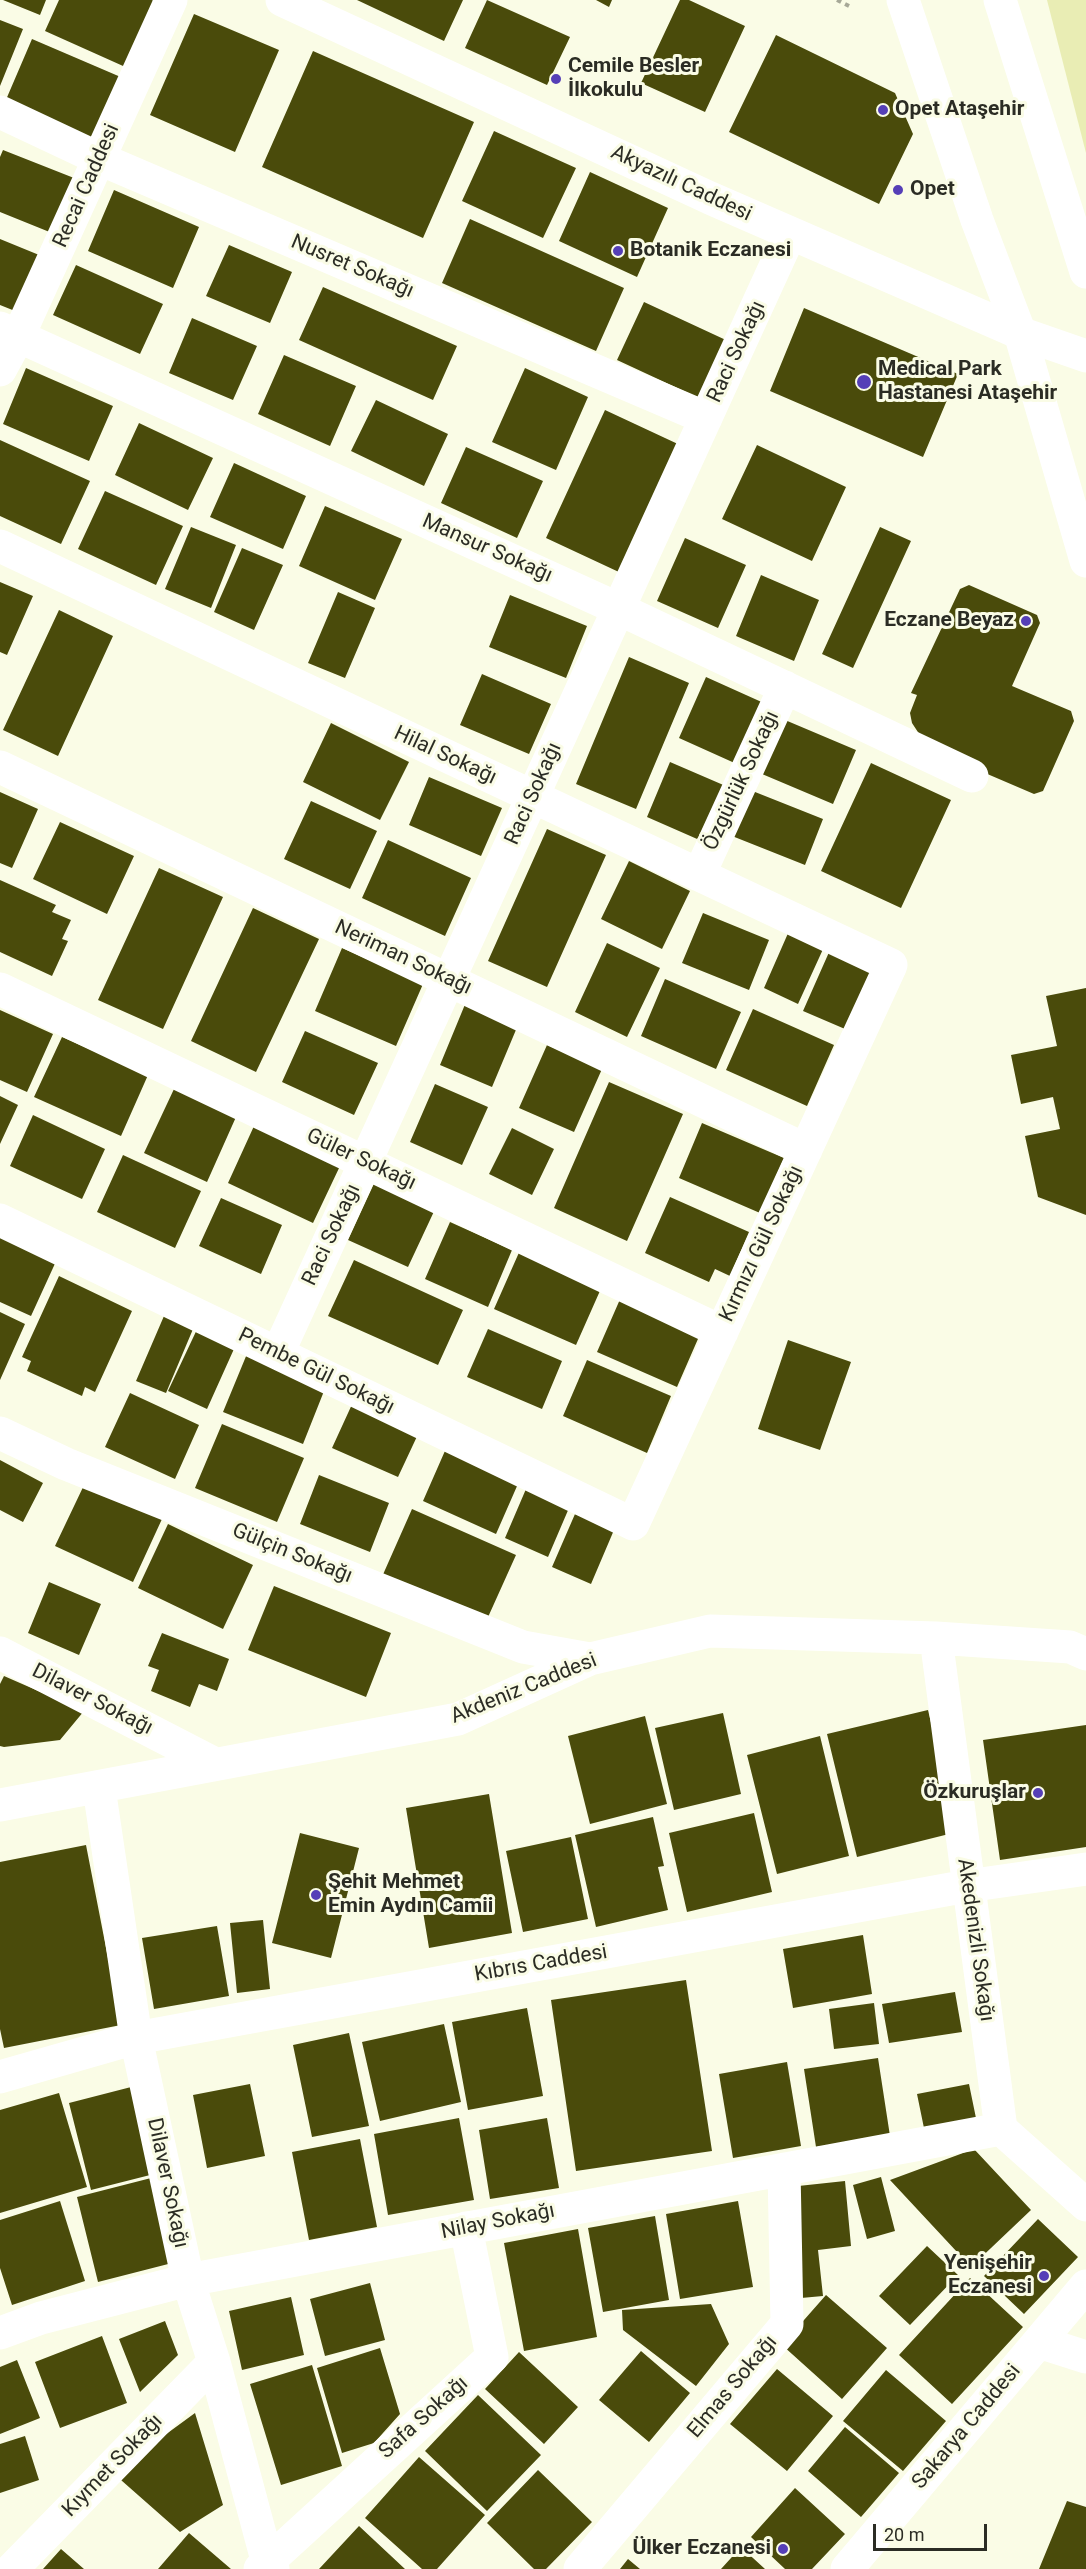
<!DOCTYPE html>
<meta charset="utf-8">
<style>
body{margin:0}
#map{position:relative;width:1086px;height:2569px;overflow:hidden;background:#fafce6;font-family:Roboto,sans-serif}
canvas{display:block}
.scale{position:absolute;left:873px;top:2524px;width:114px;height:27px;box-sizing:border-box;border:3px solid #2b2c24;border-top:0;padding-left:8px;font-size:18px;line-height:21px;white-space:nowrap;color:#2b2c24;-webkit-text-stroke:4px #fafce6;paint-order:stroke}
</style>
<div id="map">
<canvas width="1086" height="2569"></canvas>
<div class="scale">20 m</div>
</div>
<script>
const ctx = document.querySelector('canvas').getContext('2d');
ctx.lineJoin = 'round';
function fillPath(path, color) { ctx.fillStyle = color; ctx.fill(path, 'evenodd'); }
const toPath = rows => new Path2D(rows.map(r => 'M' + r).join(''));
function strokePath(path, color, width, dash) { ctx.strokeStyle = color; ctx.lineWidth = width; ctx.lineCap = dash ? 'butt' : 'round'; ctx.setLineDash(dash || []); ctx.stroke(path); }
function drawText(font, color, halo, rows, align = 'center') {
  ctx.font = font + ' Roboto,sans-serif'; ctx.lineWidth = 6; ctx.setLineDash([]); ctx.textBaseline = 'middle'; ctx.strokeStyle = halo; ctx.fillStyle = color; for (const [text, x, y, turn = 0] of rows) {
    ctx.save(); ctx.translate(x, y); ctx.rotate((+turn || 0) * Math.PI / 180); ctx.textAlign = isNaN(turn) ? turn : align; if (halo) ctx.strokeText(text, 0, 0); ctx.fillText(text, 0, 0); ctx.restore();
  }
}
const green = toPath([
 [1047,0,1086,0,1086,153]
]);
const building = toPath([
 [3,0,46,0,40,15],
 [59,0,152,0,161,4,132,70,45,31],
 [357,0,463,0,444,41],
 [487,0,570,37,547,85,465,48],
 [596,0,612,0,609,7],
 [680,0,689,0,745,26,705,112,641,83],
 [194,14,279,50,235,152,150,115],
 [0,20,23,29,0,86],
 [776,35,895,93,913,134,879,204,729,132],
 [32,39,123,78,97,142,5,102],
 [313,51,474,122,423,238,262,167],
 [494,131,576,168,543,238,462,201],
 [3,150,74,178,52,233,0,212,0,157],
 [590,172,668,208,637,277,559,241],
 [114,190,199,227,173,288,88,251],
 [470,219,624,288,596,351,442,283],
 [0,239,44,257,20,313,0,305],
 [229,245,292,272,270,323,206,296],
 [76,265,163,304,140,354,53,315],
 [323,287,457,346,433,400,299,340],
 [644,302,728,341,701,399,617,360],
 [804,308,958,374,923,457,770,391],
 [192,318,257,346,233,400,169,373],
 [284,355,356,386,330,446,258,414],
 [26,368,113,406,89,461,3,424],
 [525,368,588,397,556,470,492,442],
 [376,400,448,434,424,486,351,451],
 [605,410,680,445,621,573,546,538],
 [139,423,213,458,188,510,115,475],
 [0,440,90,481,61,544,0,516],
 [757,445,846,487,812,561,722,519],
 [466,447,543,481,517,538,441,503],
 [234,463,306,496,283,549,210,517],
 [105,491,183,526,156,585,78,549],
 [325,506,402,539,375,600,299,566],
 [191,527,236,545,211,608,165,589],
 [880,527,911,541,853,668,822,654],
 [685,538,746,565,718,628,657,601],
 [242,548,283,565,254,630,214,612],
 [761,575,819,600,794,661,736,636],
 [0,582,33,596,7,655,0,652],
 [969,585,1037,615,1040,623,1012,686,1071,711,1074,721,1043,791,1034,794,929,749,912,723,910,713,917,695,911,693,960,589],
 [338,592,375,608,345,678,308,663],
 [510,595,587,626,566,678,489,647],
 [59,610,113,636,58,756,3,730],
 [629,657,689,683,636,809,576,784],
 [482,674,551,704,529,754,460,725],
 [706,677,766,704,739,765,679,738],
 [785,720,856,750,833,804,762,774],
 [331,723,409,762,380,820,303,782],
 [670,762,728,787,704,842,647,817],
 [871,763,951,800,901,908,821,871],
 [429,777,502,808,481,856,409,825],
 [750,790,823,819,805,865,732,836],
 [0,792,38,809,12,868,0,863],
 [311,801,377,831,350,889,284,859],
 [60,822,134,856,107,914,33,879],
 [547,829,606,855,547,987,488,961],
 [388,840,471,878,445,936,362,898],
 [629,861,690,891,662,949,601,919],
 [159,868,223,897,163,1029,98,1000],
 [0,880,56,905,52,912,71,920,62,939,68,941,52,976,0,952],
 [253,908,319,939,256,1072,191,1041],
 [703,913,769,940,749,990,682,963],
 [789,931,824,947,798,1004,764,988],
 [607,943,660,968,627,1037,575,1012],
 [342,948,423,984,396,1046,315,1011],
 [830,950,872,968,845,1029,803,1011],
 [665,979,741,1012,716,1069,641,1036],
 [1086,988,1086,1215,1038,1197,1025,1136,1060,1129,1053,1097,1021,1104,1011,1055,1057,1046,1046,996],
 [466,1002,518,1025,492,1087,440,1065],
 [753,1009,834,1045,807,1106,726,1070],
 [0,1010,53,1034,27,1092,0,1080],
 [305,1031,378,1063,354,1115,282,1082],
 [62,1037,148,1075,121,1136,34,1097],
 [547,1045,602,1069,574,1132,519,1108],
 [609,1082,683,1114,627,1241,554,1208],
 [435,1084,488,1107,462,1165,410,1142],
 [174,1089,236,1117,207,1182,144,1153],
 [0,1096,18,1105,0,1144],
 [33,1115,105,1149,82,1199,10,1166],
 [702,1123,784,1158,760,1213,679,1178],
 [254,1126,340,1166,313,1223,228,1183],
 [512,1128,554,1149,532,1195,489,1174],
 [123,1155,201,1191,175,1248,97,1212],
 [377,1177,437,1205,408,1267,348,1240],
 [670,1197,749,1232,730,1276,715,1269,709,1282,645,1253],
 [221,1198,282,1225,261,1274,199,1246],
 [450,1222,512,1250,488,1307,425,1279],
 [0,1229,58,1257,31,1316,0,1302],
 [521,1248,603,1284,576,1345,494,1309],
 [354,1260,463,1310,438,1365,328,1316],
 [59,1276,132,1311,95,1392,85,1387,82,1396,27,1371,31,1361,22,1357],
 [621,1297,701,1332,677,1387,597,1352],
 [167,1309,196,1322,166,1393,136,1381],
 [0,1312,25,1324,0,1380],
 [200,1323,238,1340,207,1409,168,1391],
 [488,1329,562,1361,542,1409,467,1377],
 [788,1340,851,1362,820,1450,758,1429],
 [249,1349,328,1381,303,1444,223,1412],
 [587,1360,671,1396,647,1453,563,1416],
 [130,1393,199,1425,175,1479,105,1447],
 [354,1400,420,1430,398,1477,332,1448],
 [222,1424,304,1458,277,1522,195,1488],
 [448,1444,521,1477,496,1534,423,1501],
 [0,1460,43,1483,23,1522,0,1510],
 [319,1475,389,1503,370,1552,300,1524],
 [529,1482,572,1501,548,1557,505,1538],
 [85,1483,162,1519,133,1582,55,1546],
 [412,1509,516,1555,484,1626,381,1579],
 [575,1514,614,1530,591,1584,552,1567],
 [168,1524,253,1565,223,1629,138,1588],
 [49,1582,101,1604,79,1655,28,1633],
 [274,1586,391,1633,366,1697,248,1650],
 [162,1633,229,1659,217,1691,199,1684,190,1707,151,1691,159,1670,148,1666],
 [4,1676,84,1711,60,1740,4,1747,0,1746,0,1684],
 [928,1710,957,1832,857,1857,827,1734],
 [723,1713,741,1794,674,1810,655,1728],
 [645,1716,667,1804,590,1824,568,1736],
 [1086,1725,1086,1847,1000,1860,983,1740],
 [820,1736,849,1856,777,1874,747,1755],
 [489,1794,512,1933,429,1948,406,1808],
 [754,1813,772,1892,687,1912,669,1833],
 [653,1817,664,1866,658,1867,668,1910,596,1927,575,1835],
 [300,1833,359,1848,331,1958,272,1943],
 [571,1837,588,1919,523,1932,506,1851],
 [86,1845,121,2025,4,2048,0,2029,0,1862],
 [263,1920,270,1989,237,1993,230,1923],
 [217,1926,229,1996,154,2009,142,1938],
 [863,1935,872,1994,793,2008,783,1949],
 [686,1980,712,2151,576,2171,551,2000],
 [955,1992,962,2032,889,2043,882,2004],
 [874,2003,879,2044,834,2049,829,2009],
 [527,2008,543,2096,468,2110,452,2022],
 [444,2024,461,2102,380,2121,362,2042],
 [349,2033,369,2126,312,2137,293,2045],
 [878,2058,890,2136,816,2147,804,2069],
 [787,2062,801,2146,733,2158,719,2074],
 [250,2084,265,2156,207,2168,193,2095],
 [969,2084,977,2123,925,2133,917,2094],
 [135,2086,158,2173,91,2190,69,2103],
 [59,2093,87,2187,0,2213,0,2110],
 [459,2118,474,2200,388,2215,374,2134],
 [547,2118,559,2188,490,2199,479,2130],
 [360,2139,377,2227,309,2240,292,2152],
 [974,2149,1031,2210,971,2267,890,2180],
 [155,2177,176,2262,98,2282,77,2197],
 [881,2177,895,2231,867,2239,853,2185],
 [845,2181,851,2246,818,2250,823,2296,801,2298,789,2187],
 [60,2201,85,2281,12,2305,0,2268,0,2220],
 [738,2201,753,2287,680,2299,666,2214],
 [655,2216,669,2300,603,2312,588,2228],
 [1038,2219,1078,2257,1024,2314,984,2276],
 [578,2229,597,2337,524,2351,504,2243],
 [927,2246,958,2275,910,2325,879,2296],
 [970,2278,1023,2327,952,2404,899,2355],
 [370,2283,385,2340,325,2356,310,2299],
 [826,2295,887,2348,842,2399,782,2345],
 [291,2297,304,2355,242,2370,229,2311],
 [711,2304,729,2344,696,2386,623,2330,622,2310],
 [165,2321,178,2355,140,2392,119,2339],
 [102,2336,127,2403,60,2428,35,2362],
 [380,2348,400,2414,374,2443,342,2453,317,2368],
 [641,2351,690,2393,649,2442,599,2400],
 [519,2352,578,2407,544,2444,485,2389],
 [17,2360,40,2418,0,2434,0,2367],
 [312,2365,342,2466,281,2485,250,2384],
 [777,2369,833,2416,787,2471,730,2424],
 [886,2370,946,2421,903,2471,843,2421],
 [478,2395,541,2455,487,2511,425,2451],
 [195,2413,223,2505,180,2532,113,2473],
 [845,2427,899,2473,861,2517,808,2471],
 [25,2436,39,2480,0,2493,0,2444],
 [419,2457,485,2515,437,2569,422,2569,365,2518],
 [538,2470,592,2522,546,2569,534,2569,487,2523],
 [795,2488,845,2534,812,2569,785,2569,751,2537],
 [1067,2501,1086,2507,1086,2569,1039,2569],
 [359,2526,405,2569,319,2569],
 [189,2533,231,2569,158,2569],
 [741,2547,765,2569,721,2569],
 [61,2549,84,2569,43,2569],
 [628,2559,640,2569,620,2569]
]);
const path = toPath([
 [837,0,849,6]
]);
const minor = toPath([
 [282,0,710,198,1020,333,1086,356],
 [0,112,100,159,706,418],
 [0,328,619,609,972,776],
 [0,370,18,337,171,0],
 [0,546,891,965,633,1524,0,1220],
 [0,767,806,1150],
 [699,875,785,687],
 [0,989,722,1332],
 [278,1353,790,234],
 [0,1433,66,1464,523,1647,590,1659],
 [936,1638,1001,2129,1086,2205],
 [0,1653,215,1764],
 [99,1788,136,2038,188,2280,214,2362,267,2560,273,2569],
 [0,1805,458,1719,590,1659,710,1631,936,1638,1070,1647,1086,1654],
 [0,2077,136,2038,967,1886,1086,1869],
 [0,2333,41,2318,188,2280,1001,2129],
 [1039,2342,1086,2357],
 [12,2569,214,2362],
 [260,2569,492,2357,466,2228],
 [580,2569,787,2324,784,2169],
 [847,2569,1086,2286]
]);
const major = toPath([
 [903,0,977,220,1020,333,1086,561],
 [1000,0,1086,272]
]);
const markers = [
 [556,79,6,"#553fb7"],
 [883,110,6,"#553fb7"],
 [898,190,6,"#553fb7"],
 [618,251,6,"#553fb7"],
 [864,382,8,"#553fb7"],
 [1026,621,6,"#553fb7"],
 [1038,1793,6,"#553fb7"],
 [316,1895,6,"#553fb7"],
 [1044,2276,6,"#553fb7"],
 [783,2549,6,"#553fb7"]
];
const poiNames = [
 ["Cemile Besler",568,67],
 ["İlkokulu",568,91],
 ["Opet Ataşehir",895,110],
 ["Opet",910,190],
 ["Botanik Eczanesi",630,251],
 ["Medical Park",878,370],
 ["Hastanesi Ataşehir",878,394],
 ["Eczane Beyaz",1014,621,"right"],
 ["Özkuruşlar",1026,1793,"right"],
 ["Şehit Mehmet",328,1883],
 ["Emin Aydın Camii",328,1907],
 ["Yenişehir",1032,2264,"right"],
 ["Eczanesi",1032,2288,"right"],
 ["Ülker Eczanesi",771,2549,"right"]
];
const streetNames = [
 ["Akyazılı Caddesi",681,184,25],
 ["Recai Caddesi",87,186,-66],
 ["Nusret Sokağı",352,267,23],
 ["Raci Sokağı",737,352,-65],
 ["Mansur Sokağı",487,549,24],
 ["Hilal Sokağı",445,756,25],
 ["Özgürlük Sokağı",742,781,-65],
 ["Raci Sokağı",534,794,-66],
 ["Neriman Sokağı",403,958,25],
 ["Güler Sokağı",361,1160,25],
 ["Raci Sokağı",332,1235,-65],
 ["Kırmızı Gül Sokağı",762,1244,-65],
 ["Pembe Gül Sokağı",316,1372,26],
 ["Gülçin Sokağı",292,1554,22],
 ["Akdeniz Caddesi",524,1689,-22],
 ["Dilaver Sokağı",92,1700,27],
 ["Akedenizli Sokağı",975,1940,82],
 ["Kıbrıs Caddesi",541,1964,-10],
 ["Dilaver Sokağı",167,2183,78],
 ["Nilay Sokağı",498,2222,-11],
 ["Elmas Sokağı",733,2387,-50],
 ["Safa Sokağı",424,2418,-42],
 ["Sakarya Caddesi",967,2427,-50],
 ["Kıymet Sokağı",113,2466,-46]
];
fillPath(green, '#e9edb4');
fillPath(building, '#4a4b0b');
strokePath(path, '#a6a897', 4, [4.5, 4.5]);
strokePath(minor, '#fff', 33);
strokePath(major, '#fff', 33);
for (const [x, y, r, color] of markers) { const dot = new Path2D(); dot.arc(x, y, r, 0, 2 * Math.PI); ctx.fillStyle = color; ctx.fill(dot); strokePath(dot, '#fafce6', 2); }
drawText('bold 21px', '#2b2c24', '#fafce6', poiNames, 'left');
drawText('21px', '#2b2c24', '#fafce6', streetNames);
</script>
